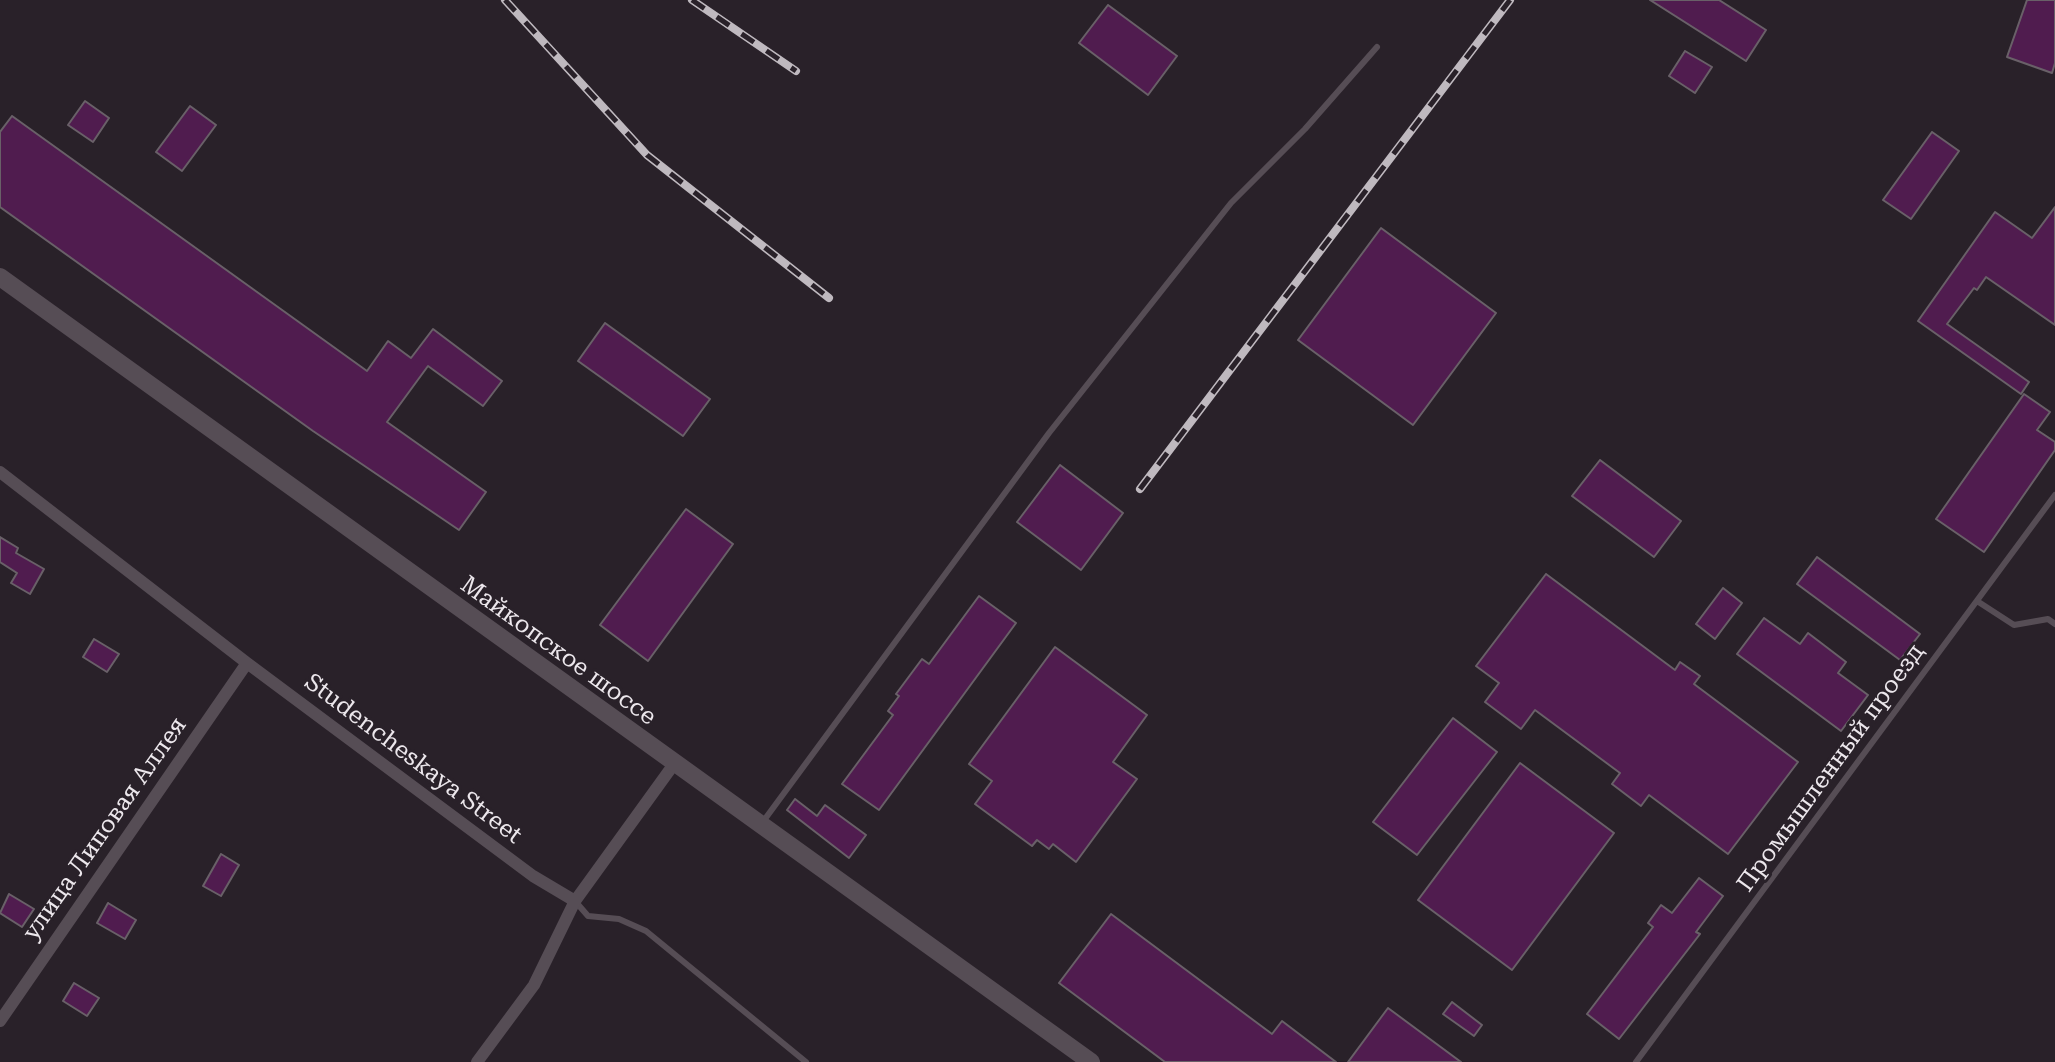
<!DOCTYPE html>
<meta charset="utf-8">
<style>
body{margin:0}
canvas{display:block;background:#292129}
</style>
<canvas width="2055" height="1062"></canvas>
<script>
const ctx = document.querySelector('canvas').getContext('2d');
ctx.lineJoin = 'round';
function fillPath(path, color) { ctx.fillStyle = color; ctx.fill(path, 'evenodd'); }
const toPath = rows => new Path2D(rows.map(r => 'M' + r).join(''));
function strokePath(path, color, width, dash) { ctx.strokeStyle = color; ctx.lineWidth = width; ctx.lineCap = dash ? 'butt' : 'round'; ctx.setLineDash(dash || []); ctx.stroke(path); }
function drawText(font, color, halo, rows, align = 'center') {
  ctx.font = font + ' "Roboto Serif",serif'; ctx.lineWidth = 6; ctx.setLineDash([]); ctx.textBaseline = 'middle'; ctx.strokeStyle = halo; ctx.fillStyle = color; for (const [text, x, y, turn = 0] of rows) {
    ctx.save(); ctx.translate(x, y); ctx.rotate((+turn || 0) * Math.PI / 180); ctx.textAlign = isNaN(turn) ? turn : align; if (halo) ctx.strokeText(text, 0, 0); ctx.fillText(text, 0, 0); ctx.restore();
  }
}
const building = toPath([
 [1650,0,1719,0,1766,30,1746,61,1650,0],
 [2027,0,2055,0,2055,63,2052,73,2007,57,2027,0],
 [1108,5,1177,56,1148,95,1079,43,1108,5],
 [1685,51,1712,67,1695,93,1669,76,1685,51],
 [85,101,109,118,93,142,68,125,85,101],
 [190,106,216,125,182,171,156,152,190,106],
 [12,116,367,371,388,341,411,358,433,329,502,381,483,406,428,366,387,422,486,492,459,530,313,431,0,207,0,132,12,116],
 [1932,132,1959,151,1911,219,1883,200,1932,132],
 [2055,207,2055,325,1986,277,1977,290,1974,288,1947,324,2029,382,2021,394,1918,321,1995,212,2032,238,2055,207],
 [1381,228,1496,313,1413,425,1298,340,1381,228],
 [605,323,710,399,683,436,578,361,605,323],
 [2024,394,2050,412,2037,430,2055,442,2055,450,1984,552,1936,519,2024,394],
 [1600,460,1681,521,1654,557,1572,496,1600,460],
 [1060,465,1123,513,1081,570,1017,522,1060,465],
 [686,509,733,544,648,661,600,625,686,509],
 [0,537,18,548,16,553,44,569,30,594,11,583,17,573,0,562,0,537],
 [1817,557,1920,634,1900,660,1797,584,1817,557],
 [1546,574,1675,670,1680,662,1700,676,1694,684,1798,762,1728,854,1649,795,1641,806,1612,784,1620,773,1535,710,1521,729,1485,702,1499,683,1476,666,1546,574],
 [1723,588,1742,603,1715,639,1696,624,1723,588],
 [979,596,1016,623,879,810,842,784,893,715,888,711,899,696,896,694,922,659,929,664,979,596],
 [1764,618,1800,644,1808,633,1846,662,1838,673,1868,695,1841,731,1737,654,1764,618],
 [94,639,119,654,107,672,83,657,94,639],
 [1055,647,1147,715,1113,762,1137,779,1076,862,1053,844,1049,849,1037,840,1032,846,975,804,992,781,969,764,1055,647],
 [1453,718,1497,752,1417,855,1373,822,1453,718],
 [1520,763,1614,833,1512,970,1418,900,1520,763],
 [795,799,817,816,825,805,866,835,849,858,787,810,795,799],
 [221,854,239,865,221,896,203,886,221,854],
 [1699,878,1723,896,1696,932,1700,934,1619,1039,1587,1014,1653,927,1648,923,1661,905,1672,913,1699,878],
 [9,894,34,909,22,927,0,913,9,894],
 [108,903,136,920,125,939,97,923,108,903],
 [1111,914,1272,1034,1282,1021,1336,1062,1165,1062,1059,983,1111,914],
 [74,983,99,998,87,1016,63,1001,74,983],
 [1452,1002,1482,1025,1474,1036,1443,1014,1452,1002],
 [1388,1008,1461,1062,1348,1062,1388,1008]
]);
const lane = toPath([
 [1977,601,2014,625,2048,619,2055,624],
 [762,823,1049,433,1231,203,1305,129,1377,47],
 [575,901,588,916,619,919,646,931,806,1062],
 [1636,1062,2055,495]
]);
const street = toPath([
 [0,472,247,663,533,876,575,901],
 [0,1021,247,663],
 [477,1062,534,985,575,901,674,764]
]);
const secondary = toPath([
 [0,277,1091,1062]
]);
const rail = toPath([
 [505,0,647,155,829,298],
 [692,0,796,71],
 [1140,489,1510,0]
]);
const streetNames = [
 ["Майкопское шоссе",558,651,36],
 ["Studencheskaya Street",413,759,37],
 ["Промышленный проезд",1831,768,-54],
 ["улица Липовая Аллея",105,829,-55]
];
fillPath(building, '#501c4f');
strokePath(building, '#696068', 2);
strokePath(lane, '#564d55', 6);
strokePath(street, '#564d55', 12);
strokePath(secondary, '#564d55', 18);
strokePath(rail, '#bfb9bf', 8);
strokePath(rail, '#292129', 5, [15]);
drawText('24px', '#ece7ec', '#292129', streetNames);
</script>
